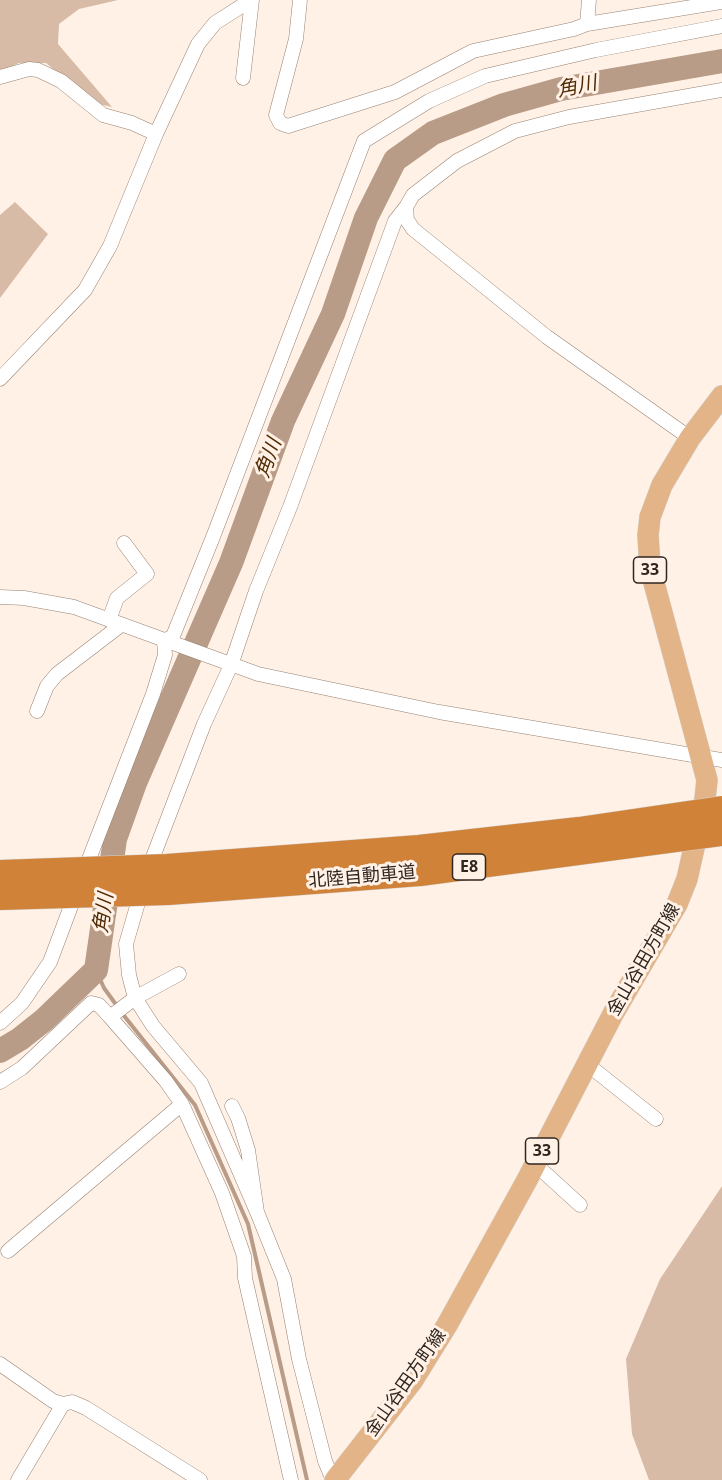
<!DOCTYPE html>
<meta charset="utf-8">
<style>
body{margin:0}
canvas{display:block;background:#fff1e6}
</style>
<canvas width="722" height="1480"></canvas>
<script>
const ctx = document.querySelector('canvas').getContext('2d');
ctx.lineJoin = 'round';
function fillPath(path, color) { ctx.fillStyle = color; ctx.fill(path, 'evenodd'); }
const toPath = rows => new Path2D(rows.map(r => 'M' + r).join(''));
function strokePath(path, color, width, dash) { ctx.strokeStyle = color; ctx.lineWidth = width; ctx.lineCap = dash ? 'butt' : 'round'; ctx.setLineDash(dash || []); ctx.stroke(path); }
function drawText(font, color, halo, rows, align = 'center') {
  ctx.font = font + ' "Noto Sans","Noto Sans JP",sans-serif'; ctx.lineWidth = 6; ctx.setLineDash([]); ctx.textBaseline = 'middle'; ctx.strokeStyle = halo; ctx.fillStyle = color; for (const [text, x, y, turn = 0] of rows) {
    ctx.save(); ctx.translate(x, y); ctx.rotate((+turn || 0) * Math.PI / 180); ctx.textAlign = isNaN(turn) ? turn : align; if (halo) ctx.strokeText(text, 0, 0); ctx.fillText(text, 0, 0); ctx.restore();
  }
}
const forest = toPath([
 [0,0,118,0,79,9,59,24,58,44,112,107,94,103,46,63,19,63,0,72],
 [15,202,48,234,0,298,0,215],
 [722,1186,722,1480,649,1480,632,1434,626,1359,660,1279]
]);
const stream = toPath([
 [96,970,104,988,125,1017,195,1105,248,1224,307,1480]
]);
const river = toPath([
 [0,1051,20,1039,44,1020,96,970,115,839,135,783,231,563,283,421,333,314,366,218,395,160,433,133,504,105,561,89,722,61]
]);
const street = toPath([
 [300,0,296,39,276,115,280,123,288,126,395,92,473,51,574,29,587,24,589,0],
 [587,24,722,2],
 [0,77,29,69,38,70,61,81,103,115,132,123,156,134],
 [243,78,252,0],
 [406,207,413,195,457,161,515,131,569,117,722,90],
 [0,379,85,290,110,246,156,134,198,44,215,23,251,0],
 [0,597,24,598,74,607,258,674,439,712,722,760],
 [109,620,117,598,147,574,124,543],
 [37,711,47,686,57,674,121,625],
 [148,870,204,724,231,665,256,591,290,507,395,221,406,207,407,220,413,229,547,337,690,438],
 [84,872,153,694,165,655,164,641,173,636,213,537,364,141,429,101,485,76,596,50,722,26],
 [142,889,126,944,129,975,135,998,179,974],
 [110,1017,165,1080,182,1104,222,1193,244,1256,245,1278,291,1480],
 [0,1023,22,1003,50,962,77,890],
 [587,1064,656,1119],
 [0,1082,22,1068,91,1003,99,1005,110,1017,135,998,153,1026,201,1083,257,1212,248,1150,238,1118,232,1106],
 [535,1164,580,1205],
 [257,1212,284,1279,299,1359,325,1461,333,1480],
 [8,1251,182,1104],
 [0,1364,53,1401,63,1404,18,1480],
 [63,1404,72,1402,86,1408,200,1480]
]);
const primary = toPath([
 [335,1480,413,1380,447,1325,527,1180,613,1014,677,904,687,879,705,799,707,780,650,568,648,535,650,517,662,485,690,438,722,396]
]);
const highwayBridge = toPath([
 [0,873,167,867,419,848,579,830,722,809],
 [0,897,168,892,420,873,722,833]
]);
const shields = [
 [650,570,33],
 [469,867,33],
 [542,1151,33]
];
const shieldNames = [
 ["33",650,570],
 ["E8",469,867],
 ["33",542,1151]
];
const streetNames = [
 ["北陸自動車道",362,877,-5],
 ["金山谷田方町線",644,960,-60],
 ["金山谷田方町線",406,1383,-55]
];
const waterNames = [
 ["角川",577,87,-11],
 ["角川",269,458,-70],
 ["角川",104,913,-82]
];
fillPath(forest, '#d8bba6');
strokePath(stream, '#b89c87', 4);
strokePath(river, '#b89c87', 24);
strokePath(street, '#978272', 15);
strokePath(primary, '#d5d4d2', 22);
strokePath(street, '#fff', 14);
strokePath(primary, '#e3b488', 21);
strokePath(highwayBridge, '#d5d4d2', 27, []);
strokePath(highwayBridge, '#d18239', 26);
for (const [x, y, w] of shields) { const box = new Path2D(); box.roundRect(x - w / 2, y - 13, w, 26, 4.5); ctx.fillStyle = '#fff1e6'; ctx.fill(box); strokePath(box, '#2f2620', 1.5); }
drawText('bold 16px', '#2f2620', null, shieldNames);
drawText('18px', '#2f2620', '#fff1e6', streetNames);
drawText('italic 20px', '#512b04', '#fff1e6', waterNames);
</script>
